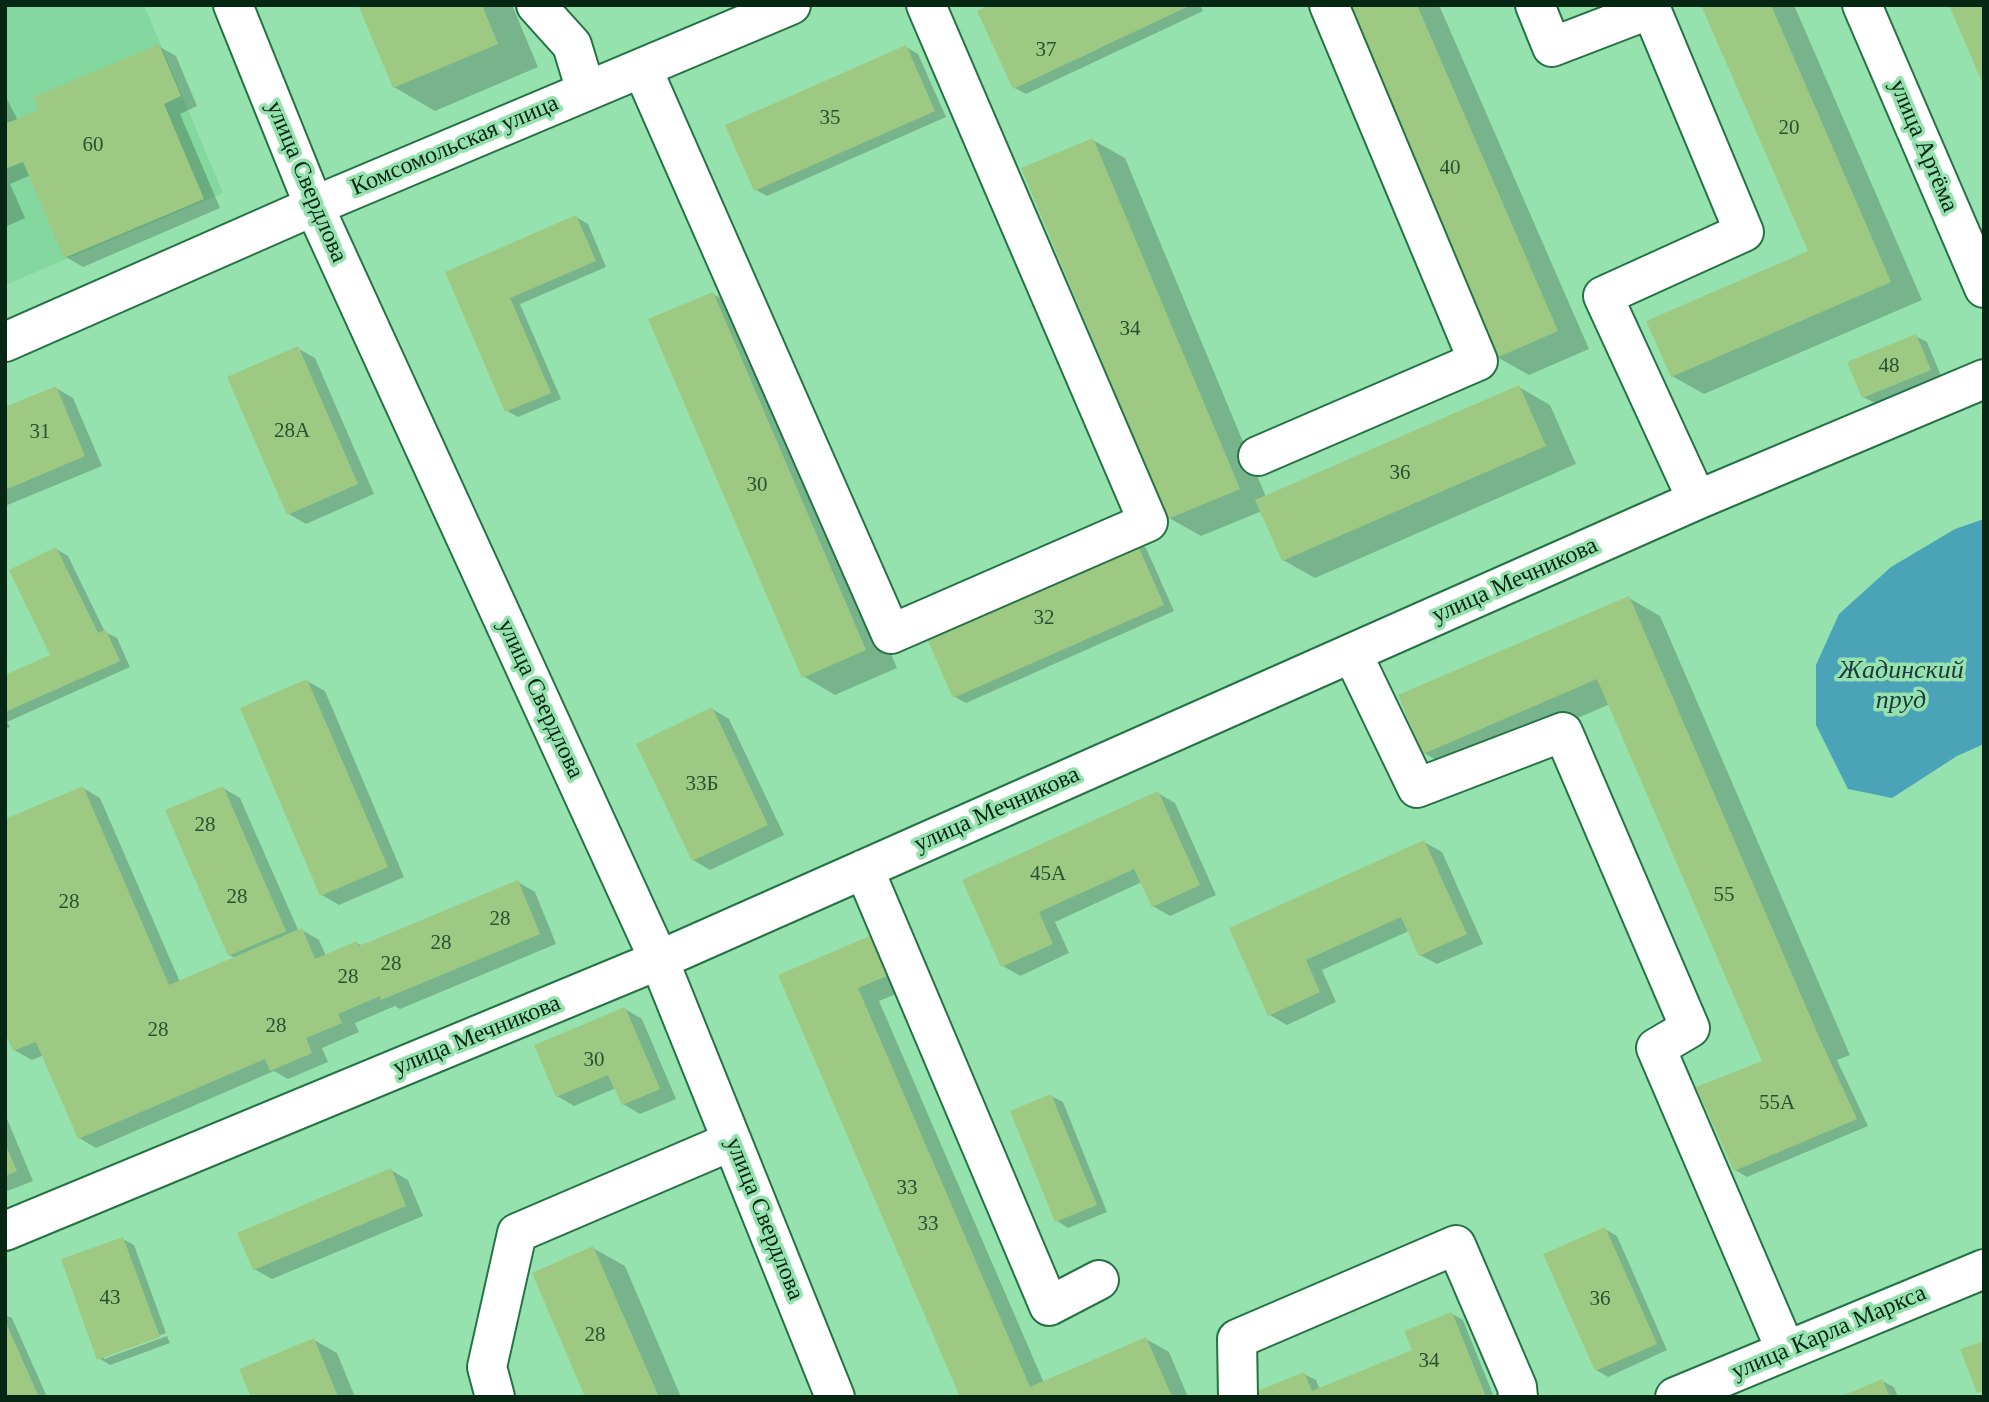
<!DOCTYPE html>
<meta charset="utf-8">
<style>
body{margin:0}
#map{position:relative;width:1989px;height:1402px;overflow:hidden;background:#96e2ae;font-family:Georgia,serif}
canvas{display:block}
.frame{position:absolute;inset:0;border:7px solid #062714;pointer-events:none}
</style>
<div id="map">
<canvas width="1989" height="1402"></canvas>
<div class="frame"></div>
</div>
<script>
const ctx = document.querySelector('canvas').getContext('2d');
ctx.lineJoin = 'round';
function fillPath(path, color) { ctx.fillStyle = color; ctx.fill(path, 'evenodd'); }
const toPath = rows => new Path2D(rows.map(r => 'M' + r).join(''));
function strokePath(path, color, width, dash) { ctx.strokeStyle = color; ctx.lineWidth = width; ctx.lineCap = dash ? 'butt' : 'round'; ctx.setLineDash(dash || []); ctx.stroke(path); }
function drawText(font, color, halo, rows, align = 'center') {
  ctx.font = font + ' Georgia,serif'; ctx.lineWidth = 7; ctx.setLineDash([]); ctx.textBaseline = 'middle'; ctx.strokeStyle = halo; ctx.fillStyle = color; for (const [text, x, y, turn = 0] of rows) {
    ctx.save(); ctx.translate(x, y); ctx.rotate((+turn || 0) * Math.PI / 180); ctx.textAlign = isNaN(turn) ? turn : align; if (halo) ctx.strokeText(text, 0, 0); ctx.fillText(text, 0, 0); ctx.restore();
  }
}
const built = toPath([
 [5,5,144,5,223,193,5,285]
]);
const water = toPath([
 [1984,519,1984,744,1957,756,1892,798,1848,789,1816,725,1816,665,1839,614,1891,567,1955,529]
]);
const shadow = toPath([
 [360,5,512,5,538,67,435,111,394,87],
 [994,5,1200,5,1203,11,1026,94,1015,88],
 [1344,5,1439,5,1589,349,1529,375,1497,357],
 [1703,5,1794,5,1922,300,1704,394,1672,376,1810,252],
 [158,46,176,56,197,106,180,114,220,208,83,267,66,257,31,175,10,184,25,218,5,227,5,95,18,121,41,111],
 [906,47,918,54,946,117,767,196,756,190],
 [1093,140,1125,158,1266,497,1519,387,1550,405,1576,464,1315,578,1283,560,1262,511,1201,536,1169,518],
 [576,217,588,224,606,267,520,304,561,399,518,417,507,411,447,273],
 [713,294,745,312,897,668,835,695,803,676],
 [1916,336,1927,342,1941,376,1875,403,1863,397],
 [297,348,315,358,374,494,306,524,289,514],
 [56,388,73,398,102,466,5,506,5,409],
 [1135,541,1146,548,1174,611,966,703,955,697],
 [56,549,68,556,105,632,117,638,130,667,7,722,10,727,5,729,5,677,53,656],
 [1629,598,1660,616,1850,1055,1837,1060,1868,1126,1747,1177,1735,1170,1764,1061,1610,704,1456,771,1424,753],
 [307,681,325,691,404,877,339,905,322,895],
 [712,709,729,719,784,835,710,870,693,860],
 [83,788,100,798,180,982,235,958,229,955,223,788,240,798,299,932,302,930,319,940,326,956,357,943,363,946,518,882,535,892,556,944,400,1009,395,1006,355,1023,359,1032,322,1048,328,1062,288,1079,274,1071,96,1148,79,1138,44,1055,32,1060,14,1050],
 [1158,793,1175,803,1216,895,1170,916,1153,906,1142,882,1055,922,1069,953,1020,976,1003,966,964,881],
 [1424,842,1442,852,1483,944,1437,964,1420,955,1409,931,1322,970,1336,1002,1287,1025,1270,1015,1231,929],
 [877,935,916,986,879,1001,1044,1383,1146,1339,1169,1352,1188,1397,962,1397,781,976],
 [625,1009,642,1019,676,1099,640,1114,623,1104,616,1088,574,1106,557,1096],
 [1051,1096,1063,1102,1107,1212,1068,1228,1057,1221],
 [5,1114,33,1181,5,1192],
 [391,1170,408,1180,423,1216,272,1279,254,1269],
 [1605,1229,1617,1236,1667,1350,1608,1377,1596,1370],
 [123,1239,134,1245,166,1333,104,1355,104,1359,167,1336,170,1343,110,1365,99,1358],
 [593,1248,625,1266,681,1397,587,1397],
 [1452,1314,1463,1320,1494,1397,1259,1397,1304,1374,1316,1380,1320,1390,1415,1351],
 [5,1315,12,1318,47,1397,5,1397],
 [314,1340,337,1353,355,1397,252,1397],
 [1882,1381,1894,1387,1898,1397,1845,1397]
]);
const building = toPath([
 [358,5,482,5,498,44,393,88],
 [990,5,1191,5,1013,89,977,11],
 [1342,5,1417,5,1558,331,1496,358],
 [1701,5,1771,5,1891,282,1671,377,1646,321,1808,251],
 [1949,5,1984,5,1984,87],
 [159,44,181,96,164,104,204,199,64,258,23,162,5,169,5,119,7,123,39,110,34,97],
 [906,45,935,111,754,191,725,125],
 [1093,138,1240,489,1168,519,1021,168],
 [576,215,596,261,510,298,551,393,505,412,445,272],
 [713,292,866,650,802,678,648,319],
 [1916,334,1931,370,1862,398,1847,362],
 [298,346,358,484,287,515,227,377],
 [1519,385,1546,446,1282,561,1255,500],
 [56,386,85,456,5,490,5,407],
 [1135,539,1164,605,953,698,924,632],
 [56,547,98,633,106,630,120,661,5,712,5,675,50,655,9,570],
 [1629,596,1819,1037,1857,1119,1734,1171,1696,1087,1762,1061,1597,679,1423,754,1398,695],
 [307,679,388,867,320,896,240,708],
 [712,707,768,825,692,861,636,744],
 [83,786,169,985,302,928,315,959,357,941,359,946,518,880,540,934,381,1000,380,996,338,1014,342,1023,306,1038,312,1053,270,1071,265,1059,78,1139,36,1042,13,1051,5,1033,5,819],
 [223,786,286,931,228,956,165,810],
 [1158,791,1200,885,1152,907,1134,869,1039,912,1053,944,1001,967,962,880],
 [1424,840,1467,934,1419,956,1401,917,1306,960,1320,992,1268,1016,1229,928],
 [877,933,894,973,858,988,1030,1387,1146,1337,1172,1397,960,1397,778,975],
 [625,1007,660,1089,622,1105,608,1075,556,1097,534,1045],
 [1051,1094,1097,1205,1055,1222,1010,1111],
 [5,1144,17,1171,5,1176],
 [391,1168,406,1206,253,1270,237,1233],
 [1605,1227,1657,1344,1595,1371,1543,1254],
 [123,1237,160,1337,97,1360,61,1259],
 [593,1246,659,1397,585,1397,532,1273],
 [1452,1312,1486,1397,1257,1397,1255,1392,1304,1372,1312,1391,1412,1350,1404,1331],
 [5,1321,39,1397,5,1397],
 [314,1338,338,1397,251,1397,239,1369],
 [1984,1341,1984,1391,1977,1393,1960,1349],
 [1882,1379,1890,1397,1840,1397]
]);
const minor = toPath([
 [233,5,314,206,659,960,835,1397],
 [536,5,572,45,586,91],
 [1535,5,1552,47,1651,9,1744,232,1603,296,1697,500],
 [1862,5,1984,288],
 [642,68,891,634,1148,522,926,5],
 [5,342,314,206,791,5],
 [1258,456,1478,361,1329,5],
 [1352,653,1417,788,1563,732,1690,1028,1656,1048,1786,1351],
 [864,869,1049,1306,1099,1280],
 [5,1231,659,960,1697,500,1984,379],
 [495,1397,487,1367,517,1233,732,1141],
 [1238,1397,1237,1339,1456,1245,1517,1387,1518,1397],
 [1675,1397,1984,1269]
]);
const numberNames = [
 ["37",1046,50],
 ["35",830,118],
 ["20",1789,128],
 ["60",93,145],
 ["40",1450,168],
 ["34",1130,329],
 ["48",1889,366],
 ["28А",292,431],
 ["31",40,432],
 ["36",1400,473],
 ["30",757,485],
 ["32",1044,618],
 ["33Б",702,784],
 ["28",205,825],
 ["45А",1048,874],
 ["55",1724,895],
 ["28",237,897],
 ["28",69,902],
 ["28",500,919],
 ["28",441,943],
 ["28",391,964],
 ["28",348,977],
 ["28",276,1026],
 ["28",158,1030],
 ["30",594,1060],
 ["55А",1777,1103],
 ["33",907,1188],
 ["33",928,1224],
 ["43",110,1298],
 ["36",1600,1299],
 ["28",595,1335],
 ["34",1429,1361]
];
const streetNames = [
 ["Комсомольская улица",455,146,-23],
 ["улица Артёма",1923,146,67],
 ["улица Свердлова",306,182,67],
 ["улица Мечникова",1515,581,-24],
 ["улица Свердлова",540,699,65],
 ["улица Мечникова",997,810,-24],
 ["улица Мечникова",477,1036,-22],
 ["улица Свердлова",764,1219,68],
 ["улица Карла Маркса",1829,1333,-23]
];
const waterNames = [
 ["Жадинский",1901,671],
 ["пруд",1901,701]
];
fillPath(built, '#83d79f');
fillPath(water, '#4aa3b6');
fillPath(shadow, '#0003');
fillPath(building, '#9ec983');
strokePath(minor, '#257245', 42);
strokePath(minor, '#fff', 38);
drawText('21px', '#2c5030', null, numberNames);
drawText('24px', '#062714', '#96e2ae', streetNames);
drawText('italic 26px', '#1e3a40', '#96e2ae', waterNames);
</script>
